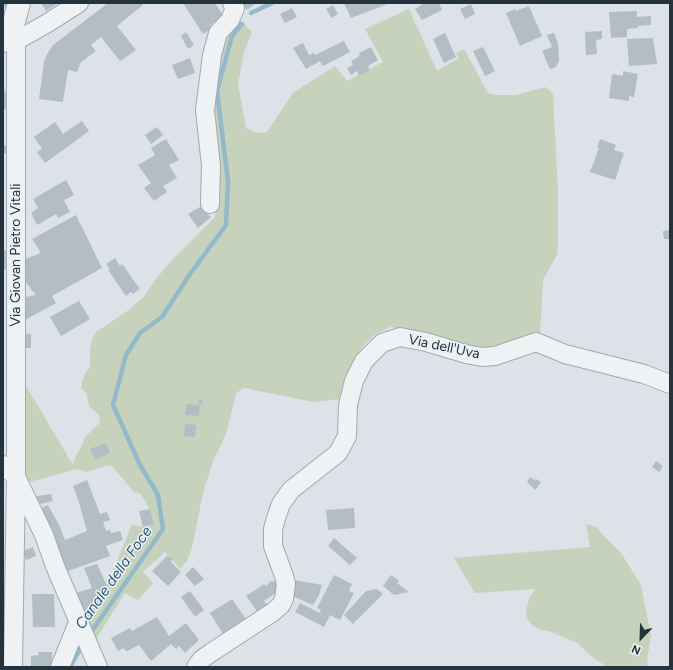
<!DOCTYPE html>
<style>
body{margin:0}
#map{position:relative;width:673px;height:670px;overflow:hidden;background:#dce2e7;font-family:Figtree,sans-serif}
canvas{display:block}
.frame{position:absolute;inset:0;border:4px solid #24333e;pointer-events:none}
.north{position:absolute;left:621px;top:618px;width:40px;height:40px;-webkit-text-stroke:3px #ebf1f5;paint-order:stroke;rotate:203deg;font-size:11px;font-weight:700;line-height:16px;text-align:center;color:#24333e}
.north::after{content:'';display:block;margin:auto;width:14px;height:18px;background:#24333e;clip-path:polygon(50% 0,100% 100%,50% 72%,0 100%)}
</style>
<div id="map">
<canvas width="673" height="670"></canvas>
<div class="frame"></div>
<div class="north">N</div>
</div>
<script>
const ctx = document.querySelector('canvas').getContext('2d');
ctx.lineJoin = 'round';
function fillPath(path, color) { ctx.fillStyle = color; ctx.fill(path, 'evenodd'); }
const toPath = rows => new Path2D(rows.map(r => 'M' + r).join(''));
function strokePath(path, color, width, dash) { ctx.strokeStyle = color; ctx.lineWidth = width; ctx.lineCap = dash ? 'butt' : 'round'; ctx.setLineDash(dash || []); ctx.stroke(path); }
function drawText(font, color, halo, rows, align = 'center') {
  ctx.font = font + ' Figtree,sans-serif'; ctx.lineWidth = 3; ctx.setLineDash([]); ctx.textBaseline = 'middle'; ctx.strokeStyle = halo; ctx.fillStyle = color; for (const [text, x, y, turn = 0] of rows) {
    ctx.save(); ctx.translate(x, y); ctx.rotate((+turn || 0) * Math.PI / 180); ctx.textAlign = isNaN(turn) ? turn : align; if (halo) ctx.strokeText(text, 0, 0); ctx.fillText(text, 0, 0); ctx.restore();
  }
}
const green = toPath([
 [409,9,437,71,459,58,456,53,464,49,488,93,497,95,516,95,546,87,553,94,558,192,558,245,557,255,543,280,540,336,488,349,469,348,411,330,390,327,374,335,364,345,354,360,346,378,341,399,314,402,244,388,236,393,226,434,213,461,203,493,192,548,187,561,180,569,165,552,143,572,153,583,138,600,125,593,96,639,87,623,97,611,132,524,141,527,154,520,147,504,141,494,134,492,111,465,105,466,87,472,77,469,26,483,26,386,73,465,75,458,82,445,86,436,99,423,100,418,98,414,90,407,88,402,87,394,81,388,83,378,90,366,90,350,93,336,96,332,126,312,143,298,156,279,171,261,215,217,216,207,214,144,214,57,236,16,252,32,244,52,238,85,246,128,257,133,267,132,293,93,335,66,347,81,383,62,365,29],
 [586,524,597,527,602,534,621,553,641,585,651,636,647,660,648,667,607,667,591,656,577,643,549,631,541,630,532,625,527,618,526,611,530,596,536,589,475,593,454,558,590,547]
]);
const stream = toPath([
 [251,13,272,3],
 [89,635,163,529,158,495,140,465,113,405,126,355,140,333,162,317,188,277,226,225,228,181,217,91,232,36,242,24],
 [70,667,83,644]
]);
const building = toPath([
 [3,3,8,3,7,6,3,8],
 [41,3,58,3,46,11],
 [108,3,141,3,143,5,117,26,136,50,120,61,101,37,91,45,96,51,81,62,77,72,68,70,63,102,39,99,44,62,46,56,53,45],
 [183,3,215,3,224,17,210,25,212,28,203,34],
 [242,3,256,3,247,10],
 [344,3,390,3,351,18],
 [424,3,439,3,442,10,422,20,415,9],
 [471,4,475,14,465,19,460,9],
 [333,5,338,14,332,18,326,9],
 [529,6,542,36,520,46,506,13,515,9,516,11],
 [292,8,297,17,285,23,280,14],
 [637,11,637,17,651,16,651,25,638,26,638,28,627,29,627,37,611,38,609,12],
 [602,31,602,39,596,40,597,54,586,55,585,32],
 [186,32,194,45,188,49,181,36],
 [445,33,456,57,444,63,433,39],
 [554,33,558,44,559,60,556,67,550,69,542,51,552,47,547,35],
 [653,38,657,64,629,66,627,39],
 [344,41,350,52,323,66,320,61,306,69,293,48,303,43,309,55,314,53,315,55],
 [371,47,378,60,368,66,370,70,359,76,357,71,351,75,347,68,353,65,351,61,360,56,359,53],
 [483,47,495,71,485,76,473,51],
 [190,58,195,73,178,79,172,65],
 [623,71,638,74,634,97,629,96,629,101,609,98,612,74,623,76],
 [3,87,6,93,11,91,11,106,3,110],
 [82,121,89,131,45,163,37,152,42,149,34,137,55,122,63,134],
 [157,127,163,135,151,144,145,135],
 [166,139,179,160,169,165,177,178,163,186,167,192,154,201,144,188,151,183,138,165,155,155,151,148],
 [600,139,616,145,614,150,624,153,615,180,590,172,599,148,597,147],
 [5,145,9,151,5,154,3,151,3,146],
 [66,180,74,195,64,200,70,212,58,218,56,214,37,225,31,213,38,208,33,199],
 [200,207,211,217,198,228,188,214],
 [76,215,102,268,52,296,56,303,25,320,25,297,36,295,25,281,25,259,41,253,32,239],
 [670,230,670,239,664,239,663,231],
 [7,250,7,269,3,270,3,251],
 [115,258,120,266,122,264,140,289,133,294,131,292,126,296,108,270,110,269,106,264],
 [79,301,90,319,61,336,50,317],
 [25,334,31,334,31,348,25,348],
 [199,399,203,401,202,405,198,404],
 [187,404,200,405,199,416,185,415],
 [185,424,196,425,195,437,184,436],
 [106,443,110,453,95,460,90,449],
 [656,461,663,466,659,472,652,467],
 [530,477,535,480,536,479,541,482,535,490,527,482],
 [87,480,100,514,107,512,110,520,103,522,106,531,110,530,111,533,120,531,123,540,106,546,110,556,63,573,37,510,48,505,59,525,65,540,87,531,78,499,73,486],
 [51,494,53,501,35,505,30,497],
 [354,508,355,528,328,530,326,510],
 [150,509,154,524,143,527,139,511],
 [334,538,357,558,350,565,328,546],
 [33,547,36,556,26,560,23,551],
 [167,556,172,558,171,562,181,572,168,586,152,571],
 [97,564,109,590,87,622,73,594,92,588,84,568],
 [193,567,204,579,195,586,185,575],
 [334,575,352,584,349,591,354,593,340,620,330,615,324,627,295,612,300,603,320,613,321,610,317,608],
 [391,575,399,581,397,583,409,592,394,595,383,586],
 [294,580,322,585,319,595,313,605,292,596],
 [271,581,279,582,278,595,274,594,264,601,269,608,259,614,246,596,264,584,266,586],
 [377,589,383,594,353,624,344,615,366,591],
 [190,591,204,610,195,617,181,597],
 [32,594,54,594,55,627,33,627],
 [232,599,246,619,223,634,210,613],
 [157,617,169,636,186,623,199,640,185,653,179,646,176,649,171,644,151,661,139,645,127,651,123,648,118,651,111,638,130,628,132,631],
 [38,652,52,652,52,667,31,667,31,656,39,655]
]);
const minor = toPath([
 [11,33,16,46,16,477,13,667],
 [14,42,46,24,79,3],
 [210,204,211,166,205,110,212,55,218,33,230,20,235,8,232,3],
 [3,465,16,477,44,535,55,566,98,667],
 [60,667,79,620],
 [196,667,202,659,212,652,273,612,281,605,284,599,286,584,284,576,273,546,273,529,277,515,281,504,291,490,338,453,347,436,348,405,354,381,364,361,382,343,400,337,426,342,466,354,482,357,495,356,536,342,565,354,644,374,670,384]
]);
const tertiary = toPath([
 [3,41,11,33,19,3]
]);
const streetNames = [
 ["Via Giovan Pietro Vitali",16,255,-90],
 ["Via dell'Uva",444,347,12]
];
const waterNames = [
 ["Canale della Foce",114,578,-55]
];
fillPath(green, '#c6d2bc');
strokePath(stream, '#93b9ca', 4.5);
fillPath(building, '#b2bdc4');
strokePath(minor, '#a1aab1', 20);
strokePath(tertiary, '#a1aab1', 24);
strokePath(minor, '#eef2f5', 18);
strokePath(tertiary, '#eef2f5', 22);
drawText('14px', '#24333e', '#ebf1f5', streetNames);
drawText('italic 15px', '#2c5b75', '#ebf1f5', waterNames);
</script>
